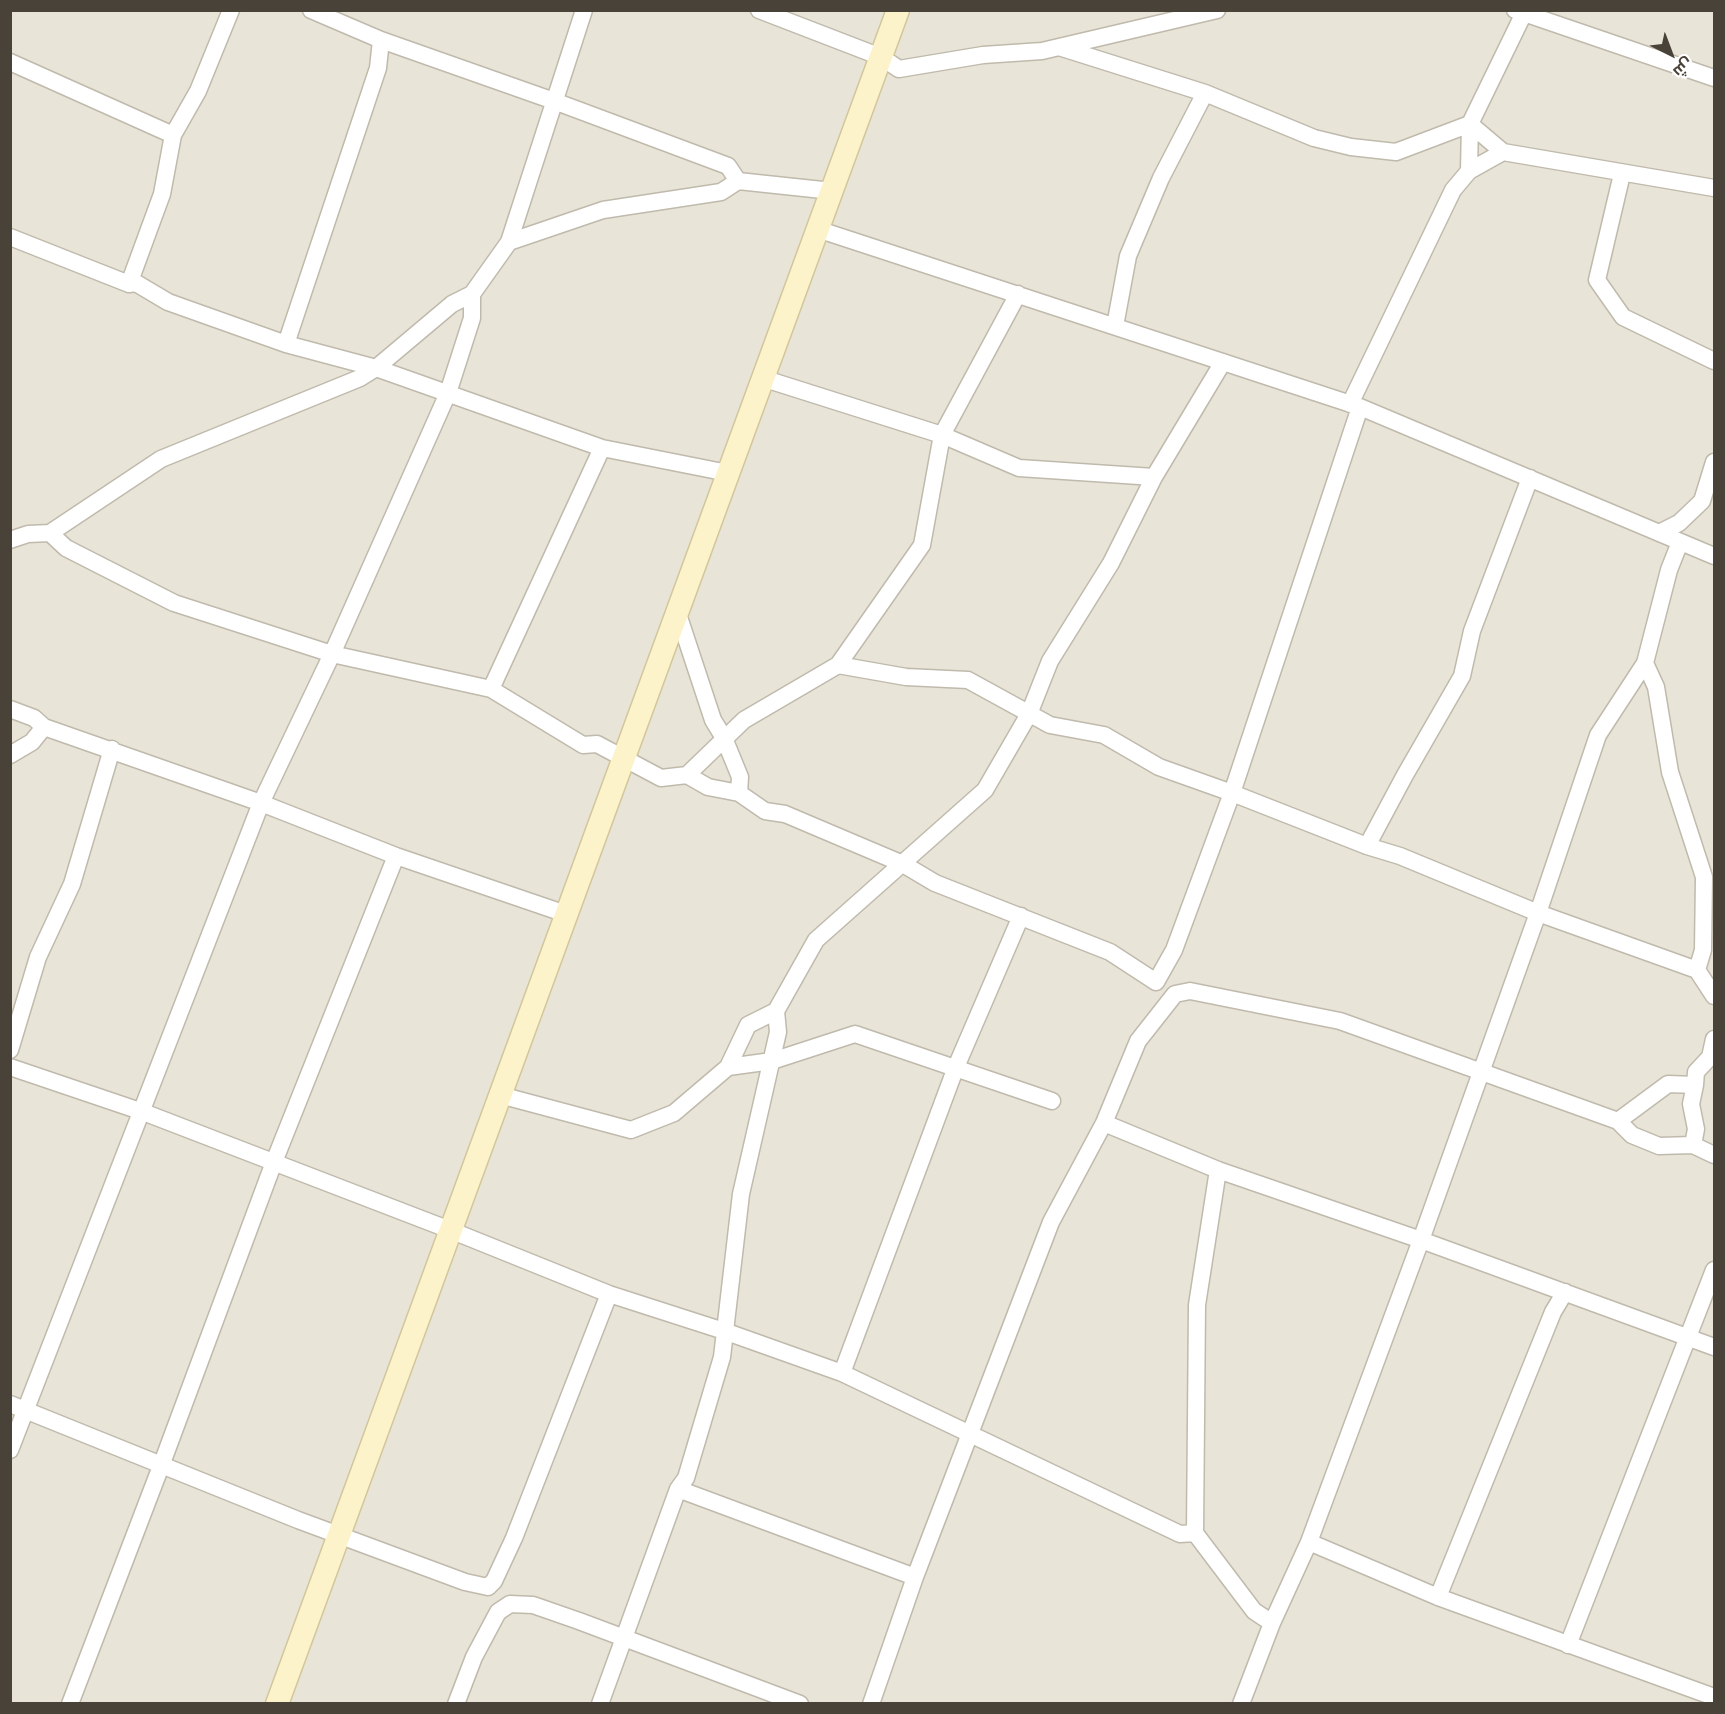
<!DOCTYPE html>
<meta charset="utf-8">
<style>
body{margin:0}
#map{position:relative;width:1725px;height:1714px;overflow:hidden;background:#f4f1ea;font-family:Helvetica,Cairo,sans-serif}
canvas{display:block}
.frame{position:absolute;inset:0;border:12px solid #484238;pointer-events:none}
.north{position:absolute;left:1641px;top:24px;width:60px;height:60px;-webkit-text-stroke:4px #fff;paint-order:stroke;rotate:138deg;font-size:16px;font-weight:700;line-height:24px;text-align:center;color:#484238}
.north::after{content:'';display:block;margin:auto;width:21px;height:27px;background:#484238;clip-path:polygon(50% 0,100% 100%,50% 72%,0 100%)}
</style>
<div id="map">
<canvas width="1725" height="1714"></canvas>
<div class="frame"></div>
<div class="north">ش</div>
</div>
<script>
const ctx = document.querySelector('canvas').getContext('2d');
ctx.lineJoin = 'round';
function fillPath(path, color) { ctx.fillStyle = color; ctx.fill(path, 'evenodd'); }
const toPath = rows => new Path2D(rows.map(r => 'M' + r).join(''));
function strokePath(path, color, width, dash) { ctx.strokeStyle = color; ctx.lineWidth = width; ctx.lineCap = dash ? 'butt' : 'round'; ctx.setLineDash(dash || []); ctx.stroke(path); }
const residential = toPath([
 [11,11,1714,11,1714,1703,11,1703]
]);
const street = toPath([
 [311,10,381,40,554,101,728,166,738,181],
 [759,10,881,57,899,69,983,55,1042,51,1217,10],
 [1515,10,1714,78],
 [1059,47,1205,93],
 [10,62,173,135],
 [1469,171,1470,124,1524,13,1522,10],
 [1622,174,1597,280,1623,317,1714,361],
 [817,229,1360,407,1714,556],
 [10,237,129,284,136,283,168,302,286,344,376,368,602,448,728,473],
 [509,242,603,210,721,192,738,181,832,191],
 [129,284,162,194,173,135,198,91,231,10],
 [1115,326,1128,256,1161,178,1205,93,1314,138,1351,147,1396,152,1470,124,1503,152],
 [286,344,378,68,381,40],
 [762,378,942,435,1019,468,1154,477],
 [1350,404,1453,190,1469,171,1503,152,1714,188],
 [1530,478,1472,631,1462,676,1405,775,1367,846,1400,856,1538,913,1697,970,1714,996],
 [50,533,66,548,174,603,332,654,491,689,583,745,597,744,661,778,687,775,708,787,739,793,765,811,785,814,903,864,935,883,1110,952,1156,982,1174,950,1232,793,1360,407],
 [1659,533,1679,523,1702,501,1714,462],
 [10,540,28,534,50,533,161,459,360,378,376,368,452,304,472,294,509,242,584,10],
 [677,611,713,720,724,738,740,777,739,793],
 [1645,663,1656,687,1670,772,1704,877,1703,950,1697,970],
 [838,665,906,677,968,680,1050,725,1104,735,1159,767,1232,793,1367,846],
 [491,689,602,448],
 [10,709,34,718,44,727,261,803,396,856,566,914],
 [10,755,32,742,44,727],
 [687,775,744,720,838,665,922,545,942,435,1018,294],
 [10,1050,38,957,72,884,112,749],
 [10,1067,143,1112,450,1230,609,1294,724,1331,842,1373,1180,1534,1195,1533],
 [728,1067,772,1061,855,1034,1052,1101],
 [500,1095,631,1130,674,1113,728,1067,748,1025,776,1011,816,940,985,790,1029,714,1050,661,1111,563,1154,477,1223,362],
 [1618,1121,1668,1084,1695,1085],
 [1104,1123,1218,1170,1421,1240,1714,1347],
 [1693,1145,1696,1129,1691,1104,1695,1085,1696,1072,1710,1057,1714,1039],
 [1218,1170,1197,1305,1195,1533,1254,1611,1272,1623],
 [842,1373,956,1067,1021,916],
 [10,1404,298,1520,465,1582,488,1587,494,1581,514,1538,609,1294],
 [10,1450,261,803,332,654,448,393,472,318,472,294],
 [678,1489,915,1577],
 [1309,1542,1438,1597,1714,1697],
 [1438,1597,1553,1312,1565,1292],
 [1568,1645,1714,1270],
 [70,1704,161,1466,274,1162,396,856],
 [456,1704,474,1657,498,1612,510,1604,533,1605,579,1621,800,1704],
 [600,1704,678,1489,686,1478,722,1357,741,1194,778,1032,776,1011],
 [871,1704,915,1577,1051,1222,1104,1123,1138,1041,1175,994,1190,991,1340,1021,1618,1121,1632,1135,1659,1146,1693,1145,1714,1155],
 [1241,1704,1272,1623,1309,1542,1421,1240,1538,913,1598,735,1645,663,1669,570,1680,542]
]);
const secondary = toPath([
 [277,1704,898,10]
]);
fillPath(residential, '#e8e4d8');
strokePath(street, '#c0baac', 19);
strokePath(secondary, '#d2c69a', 25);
strokePath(street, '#fff', 16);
strokePath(secondary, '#fdf3cb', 22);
</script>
